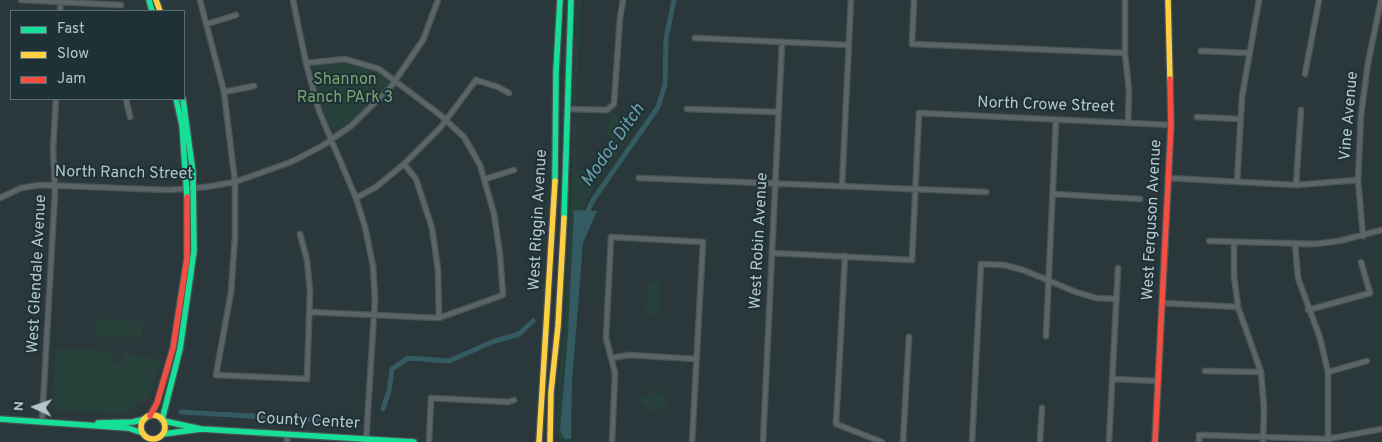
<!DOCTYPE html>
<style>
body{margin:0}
#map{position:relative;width:1382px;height:442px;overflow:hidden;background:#2a373b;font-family:Overpass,sans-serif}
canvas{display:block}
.legend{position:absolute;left:10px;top:10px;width:175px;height:90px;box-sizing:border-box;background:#1d3136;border:1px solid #596d72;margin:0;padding:6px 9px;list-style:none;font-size:15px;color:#b4c6cb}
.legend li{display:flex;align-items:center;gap:10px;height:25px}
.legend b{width:25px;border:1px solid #596d72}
.north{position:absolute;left:10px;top:382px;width:50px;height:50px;-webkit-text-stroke:4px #1d3136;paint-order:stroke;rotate:273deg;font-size:14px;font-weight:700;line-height:20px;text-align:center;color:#b4c6cb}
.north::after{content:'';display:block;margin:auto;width:18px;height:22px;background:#b4c6cb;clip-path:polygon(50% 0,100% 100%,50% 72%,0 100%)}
</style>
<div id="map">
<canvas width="1382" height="442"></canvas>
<ul class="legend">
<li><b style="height:6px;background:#16e098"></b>Fast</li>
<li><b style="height:6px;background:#ffcf43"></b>Slow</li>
<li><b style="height:6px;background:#f24e42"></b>Jam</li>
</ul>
<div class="north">N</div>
</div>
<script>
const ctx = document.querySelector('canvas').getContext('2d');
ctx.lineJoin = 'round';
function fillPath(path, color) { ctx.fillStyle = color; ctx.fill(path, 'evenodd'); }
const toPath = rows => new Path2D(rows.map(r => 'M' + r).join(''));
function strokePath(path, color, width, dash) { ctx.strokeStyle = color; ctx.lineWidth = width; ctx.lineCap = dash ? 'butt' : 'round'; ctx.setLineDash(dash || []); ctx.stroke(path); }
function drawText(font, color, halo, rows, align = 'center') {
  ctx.font = font + ' Overpass,sans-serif'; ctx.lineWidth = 4; ctx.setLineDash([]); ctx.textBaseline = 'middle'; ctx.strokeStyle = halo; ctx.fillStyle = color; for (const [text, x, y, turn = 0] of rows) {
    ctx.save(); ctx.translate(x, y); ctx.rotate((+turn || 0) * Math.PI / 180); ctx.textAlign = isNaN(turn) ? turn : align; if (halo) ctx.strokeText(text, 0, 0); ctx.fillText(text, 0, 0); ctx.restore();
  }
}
const green = toPath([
 [577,0,581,0,576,105,572,101],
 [338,62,357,64,371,69,386,76,389,84,360,112,341,129,335,131,329,127,311,72,315,64],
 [613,111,633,131,597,182,581,212,574,210,568,332,562,384,565,439,571,439,571,442,562,442,556,434,558,384,564,331,573,170,573,117,577,113,576,170,599,171,606,162,609,114],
 [648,282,661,282,659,316,646,315],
 [95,319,143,321,142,338,95,336],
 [55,349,110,351,114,356,114,362,121,362,122,356,126,351,135,357,158,359,160,363,149,398,135,404,127,414,56,410,52,408],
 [652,390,658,390,657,393,662,394,662,396,666,396,666,400,669,400,665,407,657,409,656,412,651,412,651,409,646,408,646,406,642,405,643,402,640,402,640,397,652,393]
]);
const water = toPath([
 [574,210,597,211,583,243,572,382,571,439,565,439,560,431,568,332]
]);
const canal = toPath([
 [586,215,593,200,658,107,665,85,666,39,674,0],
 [383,409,389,391,392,369,408,358,449,361,492,342,519,334,533,321],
 [181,412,355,422]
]);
const street = toPath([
 [21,0,121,5],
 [200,0,224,92,235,182,235,237,231,292,216,375,307,379,310,291,307,260,300,234],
 [293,0,306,63,319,111,356,198,365,227,373,266,375,299,366,442],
 [914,0,912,44,1125,53],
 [1125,0,1125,53,1129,91,1128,122],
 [60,11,61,1],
 [207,24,236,15],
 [695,38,849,45],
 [1201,51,1248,53],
 [306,63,345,59,379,69,439,114,464,137,480,165,494,214,500,255,503,295,439,318,310,312],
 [1305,74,1319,0],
 [224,92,254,86],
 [126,99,130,117],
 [567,109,607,110,614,104,620,18,623,0],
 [687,109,778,112],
 [1197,117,1240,119],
 [404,164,416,179,432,228,438,270,439,318],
 [639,178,986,192],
 [1168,178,1296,185,1358,180],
 [485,179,514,170],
 [1237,182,1242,97,1259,0],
 [1296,185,1301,110],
 [842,186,851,0],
 [1053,194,1140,199],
 [0,198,21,188,40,185,169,190,206,187,235,182,291,162,322,146,351,126,390,88,423,40,438,0],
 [356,198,376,187,404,164,440,128,476,80,498,87,509,93],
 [1363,236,1358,180,1361,115,1368,63,1381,0],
 [1209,241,1315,244,1339,241,1382,230],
 [1234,242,1234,276,1238,307,1261,372,1264,409,1263,442],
 [1295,243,1298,278,1320,338,1328,372,1328,442],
 [772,253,912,260,919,113,1171,125],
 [845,256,836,424,882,442],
 [1163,303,1238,307],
 [1308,310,1370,293,1361,262],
 [1046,336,1056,120],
 [611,358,629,355,696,359],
 [1205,371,1261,372],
 [1328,372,1367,361],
 [1112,379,1158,381],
 [42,421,55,192,53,149,56,99],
 [287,442,287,435],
 [429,442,431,398,508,402,514,400],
 [612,442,615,373,606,338,611,237,703,242,692,442],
 [763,442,782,42],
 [903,442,909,337],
 [972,442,981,264,1004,265,1023,270,1076,292,1096,298,1117,299],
 [1040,442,1042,408],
 [1109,442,1118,268],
 [1199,442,1199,435,1328,439,1382,429]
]);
const fast = toPath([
 [149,0,152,11],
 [176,99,182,125,187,197],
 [555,181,556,72,560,0],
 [564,218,571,0],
 [0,419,128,428,143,433],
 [162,420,180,349,194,251,193,173,183,99],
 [164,421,201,429],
 [98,423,133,422,145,419],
 [163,434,201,429,414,442]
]);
const slow = toPath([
 [156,0,160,11],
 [1168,0,1170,79],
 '141 427a12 12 0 1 1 24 0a12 12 0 1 1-24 0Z',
 [539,442,555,181],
 [550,442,551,392,558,326,564,218]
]);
const jam = toPath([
 [150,416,157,403,173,348,187,258,187,197],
 [1155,442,1171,125,1170,79]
]);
const parkNames = [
 ["Shannon",345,81],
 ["Ranch PArk 3",345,99]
];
const streetNames = [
 ["North Crowe Street",1046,106,2],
 ["Vine Avenue",1350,116,-85],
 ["North Ranch Street",124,174,1],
 ["West Riggin Avenue",539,220,-87],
 ["West Ferguson Avenue",1153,220,-87],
 ["West Robin Avenue",760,241,-87],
 ["West Glendale Avenue",38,274,-87],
 ["County Center",308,422,3]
];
const waterNames = [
 ["Modoc Ditch",614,146,-55]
];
fillPath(green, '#27413a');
fillPath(water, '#345a62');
strokePath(canal, '#345a62', 5);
strokePath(street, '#495255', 7);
strokePath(fast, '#495255', 8);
strokePath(slow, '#495255', 8);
strokePath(jam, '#495255', 8);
strokePath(street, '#5b6567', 4.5);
strokePath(fast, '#16e098', 5.5);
strokePath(slow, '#ffcf43', 5.5);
strokePath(jam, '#f24e42', 5.5);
drawText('16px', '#79a271', '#1d3136', parkNames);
drawText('16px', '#b4c6cb', '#1d3136', streetNames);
drawText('italic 18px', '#6ca0ac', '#1d3136', waterNames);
</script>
